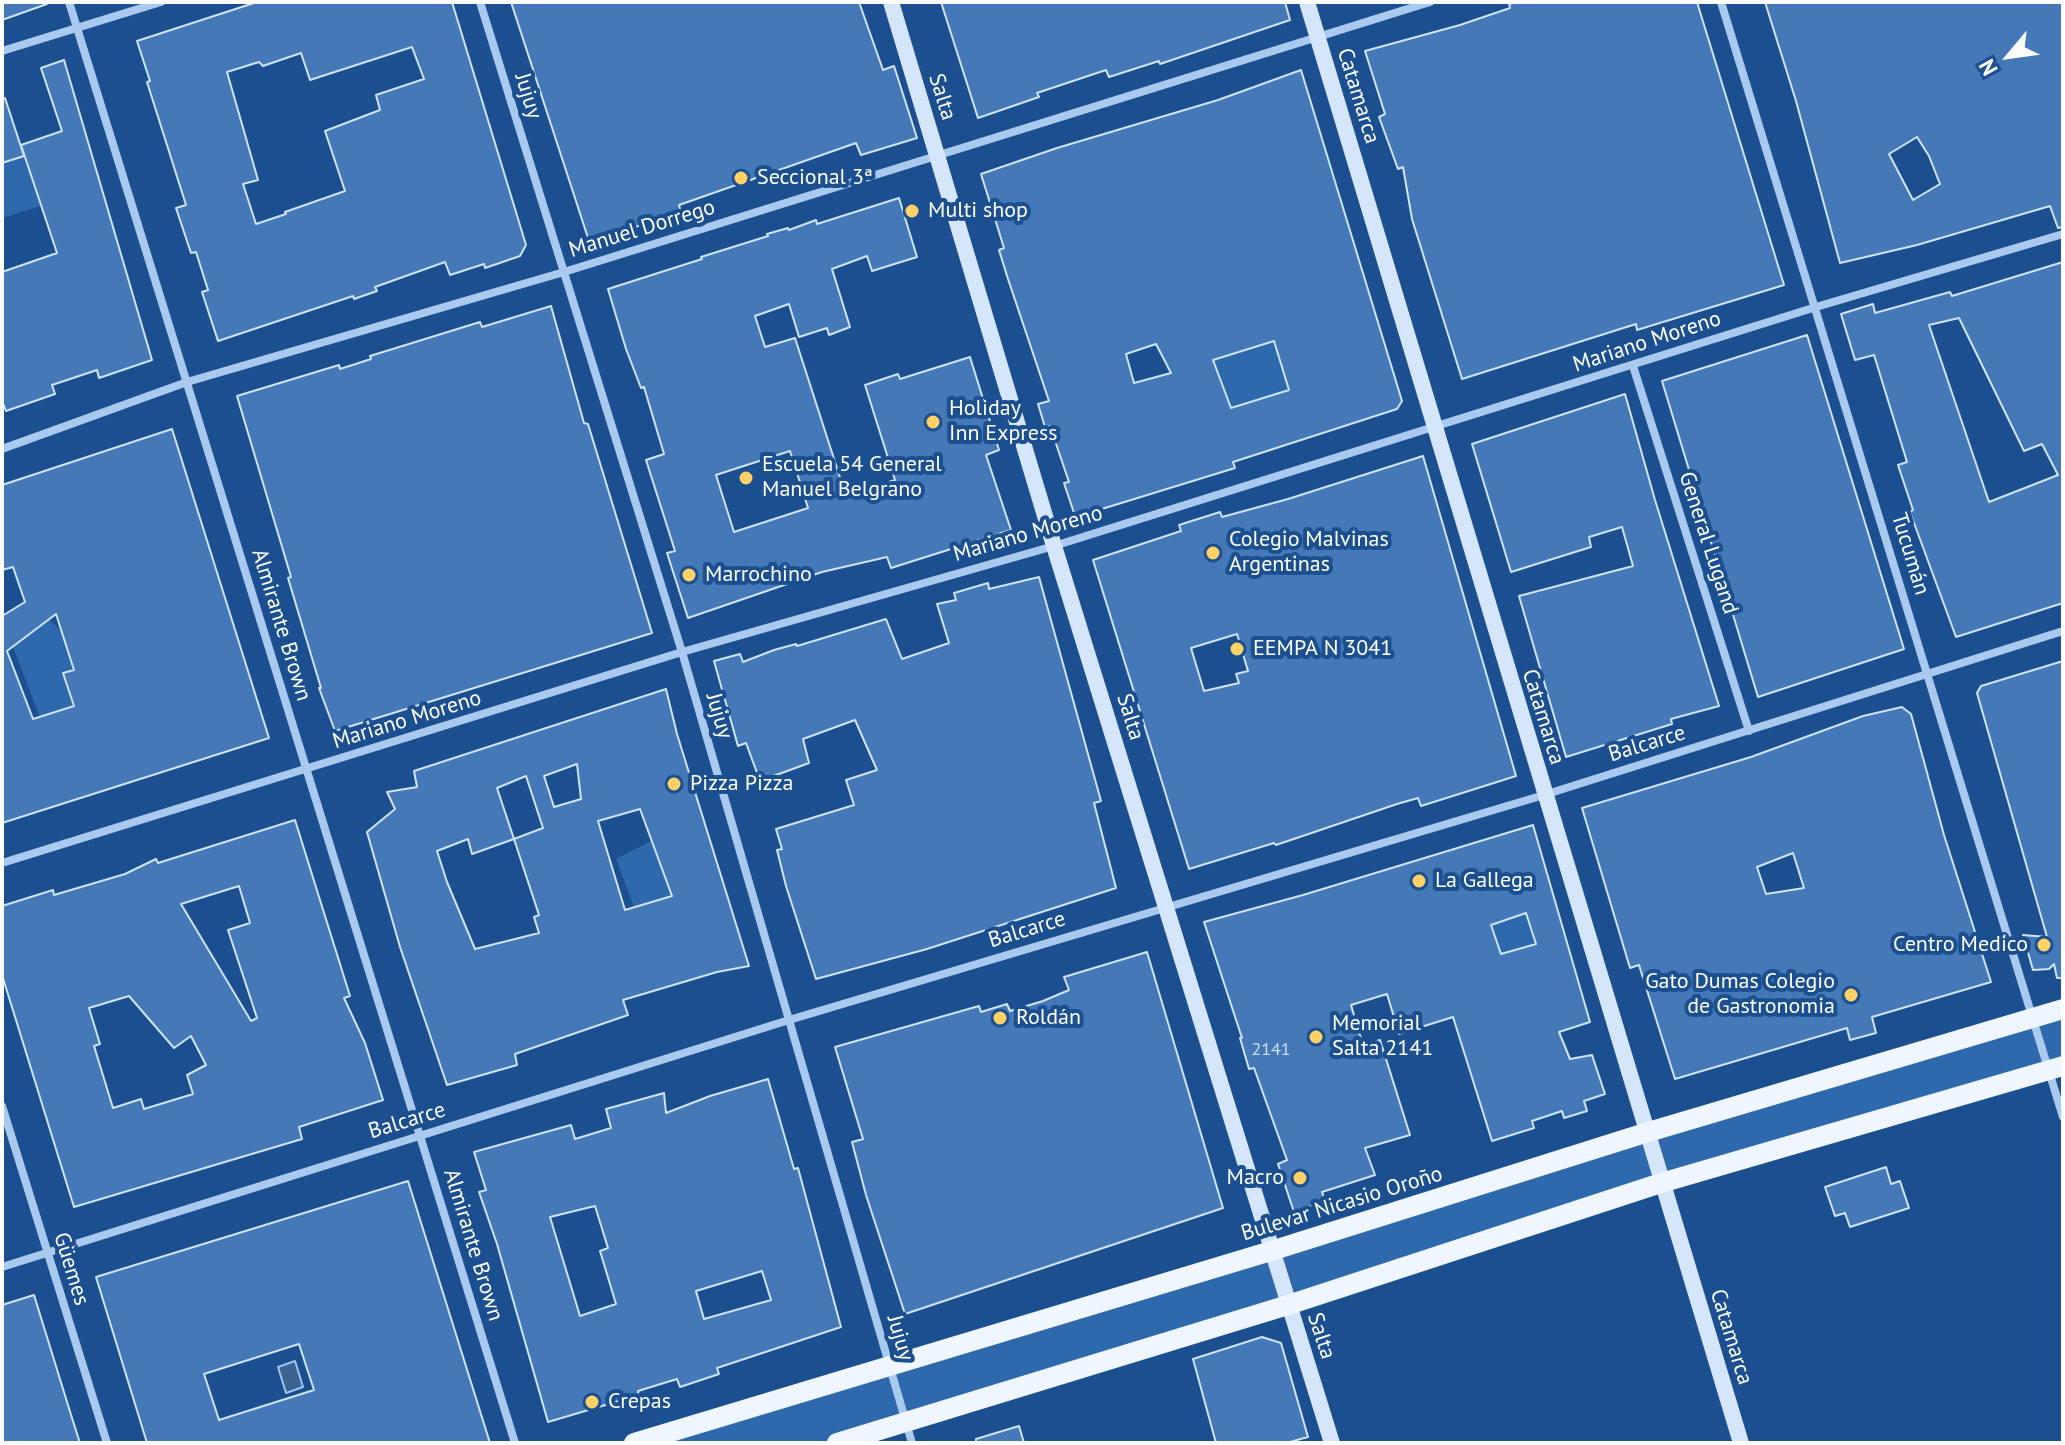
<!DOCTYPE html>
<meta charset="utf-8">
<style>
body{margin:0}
#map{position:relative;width:2065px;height:1445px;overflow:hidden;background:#1b4f8f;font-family:"PT Sans",sans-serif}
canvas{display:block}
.frame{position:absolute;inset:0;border:4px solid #fff;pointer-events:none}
.north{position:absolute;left:1969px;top:16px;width:80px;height:80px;-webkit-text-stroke:6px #1b4f8f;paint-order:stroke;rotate:241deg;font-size:22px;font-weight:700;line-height:32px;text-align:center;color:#fff}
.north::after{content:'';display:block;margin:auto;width:28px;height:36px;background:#fff;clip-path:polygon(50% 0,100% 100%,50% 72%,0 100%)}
</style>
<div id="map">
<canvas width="2065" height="1445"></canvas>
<div class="frame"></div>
<div class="north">N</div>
</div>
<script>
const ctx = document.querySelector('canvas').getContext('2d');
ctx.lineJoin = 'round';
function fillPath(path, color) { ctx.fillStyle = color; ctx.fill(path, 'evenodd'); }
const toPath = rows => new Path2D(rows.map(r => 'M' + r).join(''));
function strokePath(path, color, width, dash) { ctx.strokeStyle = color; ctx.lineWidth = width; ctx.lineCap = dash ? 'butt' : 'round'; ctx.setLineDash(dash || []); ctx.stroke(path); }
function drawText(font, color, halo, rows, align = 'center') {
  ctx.font = font + ' "PT Sans",sans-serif'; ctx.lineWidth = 8; ctx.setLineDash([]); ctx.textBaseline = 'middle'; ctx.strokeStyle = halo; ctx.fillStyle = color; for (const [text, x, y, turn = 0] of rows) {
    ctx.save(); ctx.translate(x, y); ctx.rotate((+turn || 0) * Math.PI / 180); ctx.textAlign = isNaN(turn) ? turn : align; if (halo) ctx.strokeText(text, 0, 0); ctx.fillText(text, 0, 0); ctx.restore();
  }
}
const green = toPath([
 [24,156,41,206,2,218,2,163],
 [1274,341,1289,390,1231,408,1213,360],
 [49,619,62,632,82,667,63,674,74,705,40,717,13,647],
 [651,841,672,896,634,907,616,859],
 [1526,913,1536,944,1501,954,1491,925],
 [2063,1009,2063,1066,837,1443,634,1443]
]);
const water = toPath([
 [295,1361,303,1387,286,1393,278,1367,295,1361]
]);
const building = toPath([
 [2,2,47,2,47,4,2,20,2,2],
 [257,2,452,2,526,245,520,256,485,268,484,264,450,275,445,262,375,287,377,291,354,299,353,296,218,341,202,292,208,290,196,252,191,253,176,208,186,205,147,82,150,81,137,41,257,2],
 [412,47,424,79,376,95,380,110,325,131,345,191,285,212,286,214,256,224,243,184,258,180,227,72,259,62,263,66,301,53,310,80,412,47],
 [511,2,859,2,883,70,894,66,917,138,861,155,856,143,679,205,681,213,589,241,511,2],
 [941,2,1285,2,1290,20,1160,64,1159,61,1109,77,1106,70,1037,93,1039,97,978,118,941,2],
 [1518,2,1697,2,1784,285,1637,330,1636,324,1462,379,1412,219,1403,167,1398,169,1379,117,1385,114,1365,51,1460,25,1510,8,1509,4,1518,2],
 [1765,2,2063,2,2063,227,2058,228,2050,206,1917,245,1840,263,1796,101,1765,2],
 [1917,137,1929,156,1940,184,1913,200,1889,154,1917,137],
 [64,60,152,360,99,378,97,370,52,385,55,394,6,411,2,401,2,272,57,253,21,145,62,131,41,68,64,60],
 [1301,70,1402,401,1397,409,1233,462,1235,468,1079,516,1074,513,1064,483,1069,482,1050,426,1045,427,1038,404,1049,401,1008,279,999,250,1004,248,981,174,1057,148,1218,100,1301,70],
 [1274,341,1289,390,1231,408,1213,360,1274,341],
 [1156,344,1171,373,1134,383,1126,354,1156,344],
 [5,98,24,156,2,163,2,99,5,98],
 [899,198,917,257,872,271,867,256,832,269,850,327,829,335,827,328,799,337,789,304,755,316,765,347,795,338,846,496,895,480,865,385,898,374,900,379,970,357,999,450,986,455,1011,530,891,568,887,557,822,572,688,618,667,553,675,551,646,460,664,454,644,387,641,388,626,349,608,289,702,259,701,257,768,236,767,234,788,228,789,230,816,220,817,224,899,198],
 [790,451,808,508,734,532,716,475,790,451],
 [2063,262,2063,603,1956,637,1910,512,1913,510,1898,465,1907,462,1874,355,1855,360,1841,314,1873,304,1875,313,1950,292,1952,296,2063,262],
 [1959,318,2024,451,2042,444,2058,475,1989,502,1929,325,1959,318],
 [551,306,584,423,588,424,652,633,335,731,319,688,321,688,288,578,291,577,237,396,339,365,340,369,371,359,370,356,480,322,482,327,551,306],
 [1807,335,1904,649,1758,697,1662,381,1807,335],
 [1625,394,1655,500,1719,706,1671,719,1672,724,1566,757,1519,596,1633,566,1622,527,1589,537,1591,547,1511,572,1472,444,1625,394],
 [172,429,269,738,2,823,2,616,25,602,13,567,2,570,2,485,172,429],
 [56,614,74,670,63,673,74,706,33,719,7,651,56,614],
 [1423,456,1516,776,1421,806,1418,798,1397,804,1276,845,1274,843,1189,869,1093,560,1181,531,1179,525,1220,512,1222,517,1288,499,1423,456],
 [1237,634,1248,671,1236,674,1239,683,1204,691,1191,648,1237,634],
 [1039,577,1101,801,1094,803,1116,888,927,949,816,979,786,886,777,850,782,849,776,829,854,805,846,780,877,770,855,720,803,739,809,763,760,781,746,743,738,746,714,661,740,654,743,662,774,650,796,644,797,646,886,619,902,659,949,643,937,604,956,600,954,593,988,583,989,589,1039,577],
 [2063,661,2063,978,2057,978,2054,964,2049,969,2033,970,2023,935,2047,937,1977,693,1981,686,2063,661],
 [666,689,677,734,749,966,717,972,623,1000,628,1015,515,1054,517,1065,447,1085,400,947,367,832,395,809,387,792,417,787,414,771,666,689],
 [577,764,581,799,554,807,544,776,577,764],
 [526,776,543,828,514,839,497,788,526,776],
 [640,809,672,896,625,910,598,821,640,809],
 [468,839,472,854,514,839,539,915,534,917,539,933,475,949,447,882,437,851,468,839],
 [1902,707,1911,714,1944,835,1991,982,1872,1017,1876,1033,1850,1040,1847,1028,1675,1079,1639,965,1630,968,1582,808,1751,757,1863,716,1902,707],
 [1793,853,1804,888,1766,894,1757,867,1793,853],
 [295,820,350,996,344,998,365,1043,383,1100,299,1127,302,1139,74,1207,2,975,2,906,53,890,54,895,125,874,156,859,158,863,295,820],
 [239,886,250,923,228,930,257,1018,251,1021,181,904,239,886],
 [129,996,174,1048,191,1036,206,1065,187,1075,193,1094,144,1109,141,1099,113,1108,94,1046,100,1044,89,1008,129,996],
 [1533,825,1590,1022,1559,1032,1570,1059,1592,1055,1605,1094,1584,1101,1587,1111,1564,1118,1562,1111,1532,1121,1534,1128,1492,1141,1453,1017,1399,1034,1387,994,1351,1005,1363,1045,1380,1040,1410,1135,1365,1148,1375,1175,1322,1192,1325,1201,1294,1212,1278,1164,1287,1160,1254,1068,1249,1069,1240,1038,1242,1038,1204,922,1303,895,1533,825],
 [1526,913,1536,944,1501,954,1491,925,1526,913],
 [1147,952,1223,1208,905,1314,866,1195,852,1142,863,1139,835,1047,979,1006,981,1012,1007,1004,1010,1011,1043,1001,1069,990,1064,977,1147,952],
 [768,1079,794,1169,798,1168,841,1327,717,1368,719,1374,680,1387,677,1379,638,1391,639,1395,548,1422,497,1244,479,1192,486,1190,474,1152,571,1125,575,1139,611,1128,606,1109,664,1093,666,1113,710,1096,768,1079],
 [595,1206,608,1248,600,1251,616,1304,580,1316,550,1217,595,1206],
 [762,1271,771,1300,704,1319,696,1291,762,1271],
 [1886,1167,1891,1184,1900,1181,1909,1208,1850,1227,1845,1213,1835,1216,1825,1187,1886,1167],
 [408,1181,490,1443,147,1443,96,1277,408,1181],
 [299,1344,314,1390,219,1420,204,1374,299,1344],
 [34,1295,72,1418,80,1443,2,1443,2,1305,34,1295],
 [1262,1337,1281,1343,1308,1437,1286,1443,1216,1443,1193,1359,1262,1337],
 [1019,1426,1024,1443,976,1443,976,1439,1019,1426]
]);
const street = toPath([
 [69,2,515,1443],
 [480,2,682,652,912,1443],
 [1721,2,2063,1117],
 [2,51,161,2],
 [1633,366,1749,731],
 [2,449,187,382,564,272,1430,2],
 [2,863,682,652,1054,546,1816,307,2063,234],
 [2,1106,107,1443],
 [2,1267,789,1020,1544,795,2063,631]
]);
const secondary = toPath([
 [891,2,1054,546,1332,1443],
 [1307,2,1741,1443]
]);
const primary = toPath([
 [634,1443,1271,1251,1645,1133,2063,1009],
 [837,1443,1288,1305,1661,1183,2063,1066]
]);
const markers = [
 [741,178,8,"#ffd166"],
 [912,211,8,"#ffd166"],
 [933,422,8,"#ffd166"],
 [746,478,8,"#ffd166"],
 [1213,553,8,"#ffd166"],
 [689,575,8,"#ffd166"],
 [1237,649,8,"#ffd166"],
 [674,784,8,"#ffd166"],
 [1419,881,8,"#ffd166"],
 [2044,945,8,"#ffd166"],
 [1851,995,8,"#ffd166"],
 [1000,1018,8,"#ffd166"],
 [1316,1037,8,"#ffd166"],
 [1300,1178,8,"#ffd166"],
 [592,1402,8,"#ffd166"]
];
const numberNames = [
 ["2141",1271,1050]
];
const streetNames = [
 ["Jujuy",528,96,73],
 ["Catamarca",1358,96,73],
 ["Salta",942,97,73],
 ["Manuel Dorrego",642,229,-17],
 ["Mariano Moreno",1647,342,-18],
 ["Mariano Moreno",1028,534,-16],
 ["General Lugand",1708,543,72],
 ["Tucumán",1910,554,73],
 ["Almirante Brown",281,625,73],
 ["Jujuy",719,716,74],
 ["Salta",1130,717,73],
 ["Catamarca",1543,717,73],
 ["Mariano Moreno",407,720,-17],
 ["Balcarce",1647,744,-17],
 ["Balcarce",1027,930,-17],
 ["Balcarce",407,1121,-17],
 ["Bulevar Nicasio Oroño",1342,1204,-17],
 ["Almirante Brown",473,1245,73],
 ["Güemes",71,1269,73],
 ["Salta",1321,1336,72],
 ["Catamarca",1731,1337,73],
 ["Jujuy",900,1338,74]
];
const poiNames = [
 ["Seccional 3ª",757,178],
 ["Multi shop",928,211],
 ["Holiday",949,409],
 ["Inn Express",949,434],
 ["Escuela 54 General",762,465],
 ["Manuel Belgrano",762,490],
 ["Colegio Malvinas",1229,540],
 ["Argentinas",1229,565],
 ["Marrochino",705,575],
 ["EEMPA N 3041",1253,649],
 ["Pizza Pizza",690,784],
 ["La Gallega",1435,881],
 ["Centro Medico",2028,945,"right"],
 ["Gato Dumas Colegio",1835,982,"right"],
 ["de Gastronomia",1835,1007,"right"],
 ["Roldán",1016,1018],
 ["Memorial",1332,1024],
 ["Salta 2141",1332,1049],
 ["Macro",1284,1178,"right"],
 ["Crepas",608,1402]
];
fillPath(green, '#2e69ad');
fillPath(water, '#3c6290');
strokePath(water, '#9cc4f0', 2);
fillPath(building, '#4478b7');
strokePath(building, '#cfe3fa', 2);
strokePath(street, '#a9c9ee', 8);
strokePath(secondary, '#d6e6fa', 16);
strokePath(primary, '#f0f6ff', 20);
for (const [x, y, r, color] of markers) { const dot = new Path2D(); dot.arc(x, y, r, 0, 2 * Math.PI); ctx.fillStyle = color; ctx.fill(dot); strokePath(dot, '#1b4f8f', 3); }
drawText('18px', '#d0dded', null, numberNames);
drawText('22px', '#fff', '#1b4f8f', streetNames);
drawText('22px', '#fff', '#1b4f8f', poiNames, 'left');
</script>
